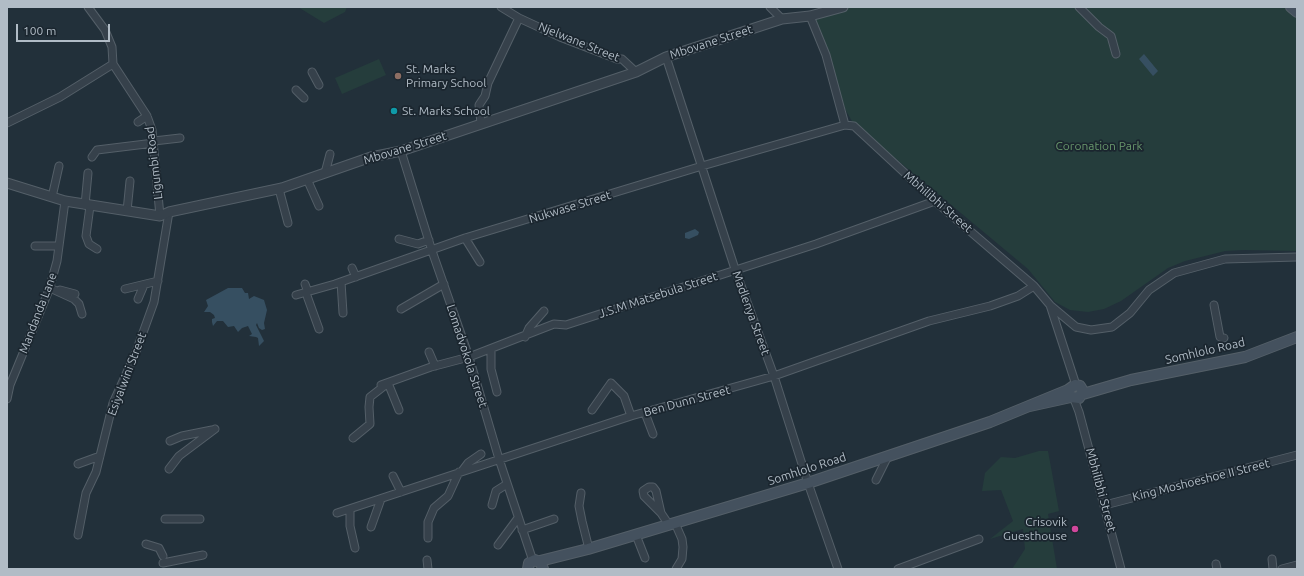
<!DOCTYPE html>
<style>
body{margin:0}
#map{position:relative;width:1304px;height:576px;overflow:hidden;background:#22303a;font-family:Ubuntu,sans-serif}
canvas{display:block}
.frame{position:absolute;inset:0;border:8px solid #b1bcc6;pointer-events:none}
.scale{position:absolute;left:16px;top:24px;width:94px;height:18px;box-sizing:border-box;border:2px solid #b1bcc6;border-top:0;padding-left:5px;font-size:12px;line-height:14px;white-space:nowrap;color:#b1bcc6;-webkit-text-stroke:3px #1b262f;paint-order:stroke}
</style>
<div id="map">
<canvas width="1304" height="576"></canvas>
<div class="frame"></div>
<div class="scale">100 m</div>
</div>
<script>
const ctx = document.querySelector('canvas').getContext('2d');
ctx.lineJoin = 'round';
function fillPath(path, color) { ctx.fillStyle = color; ctx.fill(path, 'evenodd'); }
const toPath = rows => new Path2D(rows.map(r => 'M' + r).join(''));
function strokePath(path, color, width, dash) { ctx.strokeStyle = color; ctx.lineWidth = width; ctx.lineCap = dash ? 'butt' : 'round'; ctx.setLineDash(dash || []); ctx.stroke(path); }
function drawText(font, color, halo, rows, align = 'center') {
  ctx.font = font + ' Ubuntu,sans-serif'; ctx.lineWidth = 3.5; ctx.setLineDash([]); ctx.textBaseline = 'middle'; ctx.strokeStyle = halo; ctx.fillStyle = color; for (const [text, x, y, turn = 0] of rows) {
    ctx.save(); ctx.translate(x, y); ctx.rotate((+turn || 0) * Math.PI / 180); ctx.textAlign = isNaN(turn) ? turn : align; if (halo) ctx.strokeText(text, 0, 0); ctx.fillText(text, 0, 0); ctx.restore();
  }
}
const green = toPath([
 [298,7,347,7,345,12,324,23],
 [829,7,1291,7,1297,12,1297,251,1244,250,1225,251,1185,261,1168,268,1121,301,1104,309,1088,312,1070,310,1055,302,1028,269,853,123,845,109,827,51,810,16],
 [379,59,386,75,342,94,335,78],
 [1039,451,1048,451,1059,511,1048,514,1057,569,1012,569,1025,549,1023,529,990,539,1013,521,1001,490,982,491,985,473,1001,457,1015,458]
]);
const water = toPath([
 [1144,54,1158,71,1153,76,1139,59],
 [695,229,699,232,698,235,689,239,685,238,685,233],
 [228,288,242,288,245,293,248,293,249,299,254,296,264,300,267,310,264,323,265,329,262,330,259,328,257,323,256,325,264,341,259,346,258,338,256,337,249,336,252,334,248,326,242,328,238,332,234,326,228,327,223,321,217,321,213,326,212,322,212,319,215,318,214,315,210,312,204,312,208,306,206,300]
]);
const minor = toPath([
 [88,7,105,30,112,47,113,64,147,116,152,130,160,216],
 [501,7,519,18,560,37,617,59,622,59,636,72],
 [770,7,782,19],
 [1079,7,1099,27,1111,36,1116,54],
 [810,16,826,55,845,125,854,126,935,201,1034,286,1050,305,1076,385],
 [666,57,735,269,774,376,808,483,838,569],
 [312,72,319,85],
 [296,90,304,98],
 [138,122,147,116],
 [7,123,60,97,113,64],
 [481,123,479,105,485,96,488,83,519,18],
 [154,141,180,138],
 [401,151,432,251,469,357,499,459,533,561],
 [92,157,97,150,154,143],
 [325,173,330,154],
 [307,179,319,206],
 [279,189,288,223],
 [52,197,59,166],
 [85,205,88,173],
 [90,206,86,236,89,244,97,249],
 [127,211,130,181],
 [465,238,480,262],
 [399,239,418,244,429,240],
 [35,246,59,246],
 [352,268,356,277],
 [341,282,343,313],
 [305,284,308,292],
 [50,288,74,299,79,304,82,314],
 [125,289,158,281],
 [60,290,75,294],
 [306,293,319,329],
 [296,295,335,284,465,238,702,166,845,125],
 [138,299,144,285],
 [1214,305,1220,337,1224,338],
 [1051,306,1076,327,1091,330,1112,327,1130,313,1149,290,1174,273,1225,259,1297,257],
 [401,309,444,284],
 [525,337,529,328,544,311],
 [491,349,491,369,497,392],
 [429,352,435,366],
 [381,385,431,367,469,357,554,324,566,325,816,244,935,201],
 [7,399,10,385,49,290,57,261,65,201],
 [1074,399,1079,412,1121,569],
 [592,410,611,383,624,396,631,416],
 [645,413,653,434],
 [353,438,370,424,369,407,370,397,388,383,399,410],
 [170,441,182,436,212,430],
 [78,464,100,456],
 [169,469,179,456,215,429],
 [462,471,468,463,481,454],
 [393,476,401,492],
 [876,480,888,456],
 [581,493,579,506,582,521,589,549],
 [492,505,496,491,507,484],
 [1105,505,1297,455],
 [350,509,350,526,355,548],
 [337,513,631,416,774,376,929,321,990,306,1018,296,1034,286],
 [661,513,656,491,653,487,649,487,643,491,644,496,661,513,669,525],
 [165,519,200,519],
 [675,523,682,539,683,547,682,559,676,569],
 [371,527,381,499],
 [522,530,554,519],
 [78,535,86,493,96,472,113,403,136,352,154,302,169,212],
 [636,535,645,558],
 [428,538,428,522,434,508,448,496,459,472],
 [146,544,159,548,163,556],
 [498,545,518,518],
 [1272,559,1273,569],
 [427,560,428,569],
 [163,563,203,555],
 [1216,564,1217,569],
 [898,569,979,539],
 [1282,569,1297,565]
]);
const tertiary = toPath([
 [7,183,65,201,160,216,169,212,282,188,371,157,401,151,636,72,666,57,782,19,810,16,843,7]
]);
const secondary = toPath([
 [1291,7,1297,12],
 [1083,394,1131,380,1245,357,1297,337],
 [540,561,588,549,808,483,990,422,1068,390,1075,385,1080,386,1083,391,1079,398,1071,397,1030,406],
 [528,569,529,563,535,560,541,563,543,569]
]);
const markers = [
 [398,76,4,"#8d6e63"],
 [394,111,4,"#0f9aa8"],
 [1075,529,4,"#d1479c"]
];
const streetNames = [
 ["Njelwane Street",579,42,22],
 ["Mbovane Street",711,42,-18],
 ["Mbovane Street",405,148,-17],
 ["Ligumbi Road",154,163,-97],
 ["Mbhilibhi Street",938,202,41],
 ["Nukwase Street",570,207,-17],
 ["J.S.M Matsebula Street",658,295,-18],
 ["Mandanda Lane",38,313,-69],
 ["Madlenya Street",751,313,70],
 ["Somhlolo Road",1205,351,-13],
 ["Lomadvokola Street",467,356,72],
 ["Esiyalwini Street",127,374,-69],
 ["Ben Dunn Street",687,401,-15],
 ["Somhlolo Road",807,469,-18],
 ["King Moshoeshoe II Street",1201,480,-14],
 ["Mbhilibhi Street",1101,490,75]
];
const poiNames = [
 ["St. Marks",406,69],
 ["Primary School",406,83],
 ["St. Marks School",402,111],
 ["Crisovik",1067,522,"right"],
 ["Guesthouse",1067,536,"right"]
];
const parkNames = [
 ["Coronation Park",1099,146]
];
fillPath(green, '#253d3c');
fillPath(water, '#364f61');
strokePath(minor, '#545f68', 9);
strokePath(tertiary, '#545f68', 11);
strokePath(secondary, '#545f68', 12);
strokePath(minor, '#36414b', 7);
strokePath(tertiary, '#36414b', 9);
strokePath(secondary, '#44515e', 10);
for (const [x, y, r, color] of markers) { const dot = new Path2D(); dot.arc(x, y, r, 0, 2 * Math.PI); ctx.fillStyle = color; ctx.fill(dot); strokePath(dot, '#1b262f', 1.5); }
drawText('12px', '#b1bcc6', '#1b262f', streetNames);
drawText('12px', '#b1bcc6', '#1b262f', poiNames, 'left');
drawText('12px', '#68976c', '#1b262f', parkNames);
</script>
